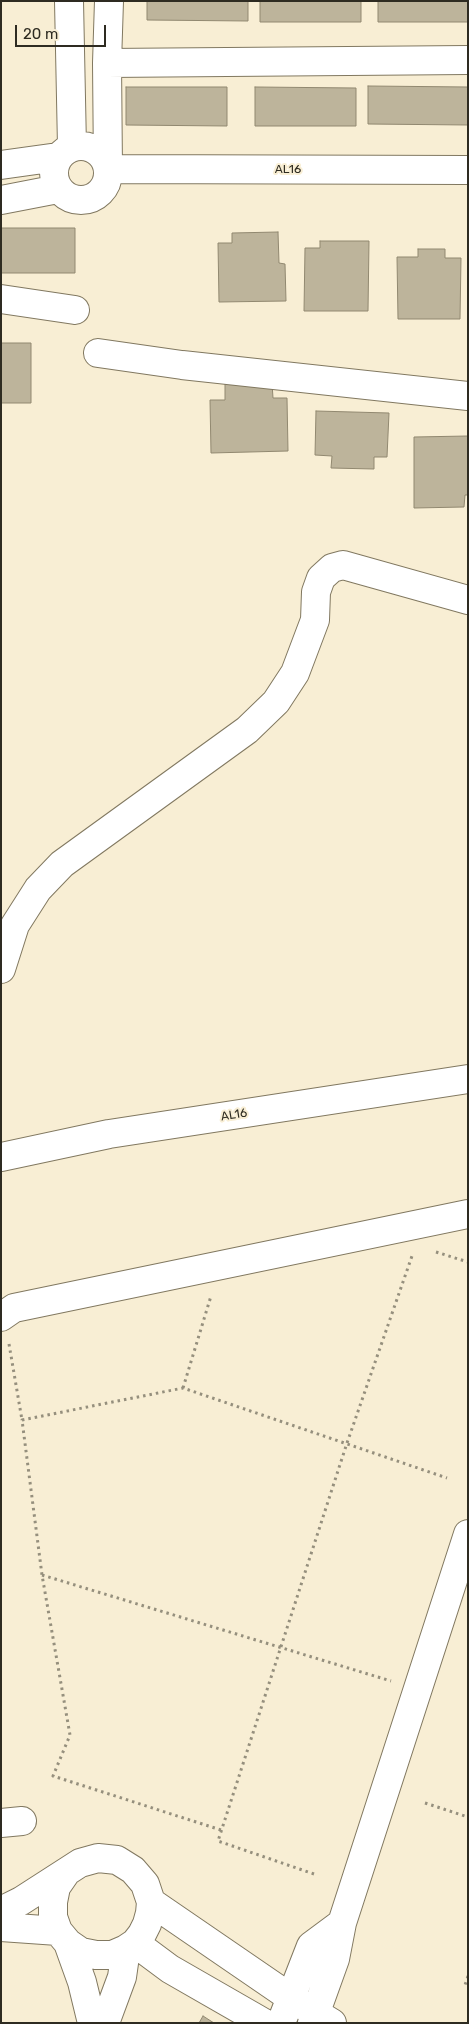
<!DOCTYPE html>
<style>
body{margin:0}
#map{position:relative;width:469px;height:2024px;overflow:hidden;background:#f8eed4;font-family:Rubik,sans-serif}
canvas{display:block}
.frame{position:absolute;inset:0;border:2px solid #2e2b21;pointer-events:none}
.scale{position:absolute;left:15px;top:25px;width:91px;height:22px;box-sizing:border-box;border:2px solid #2e2b21;border-top:0;padding-left:6px;font-size:15px;line-height:18px;white-space:nowrap;color:#2e2b21;-webkit-text-stroke:4px #f8eed4;paint-order:stroke}
</style>
<div id="map">
<canvas width="469" height="2024"></canvas>
<div class="frame"></div>
<div class="scale">20 m</div>
</div>
<script>
const ctx = document.querySelector('canvas').getContext('2d');
ctx.lineJoin = 'round';
function fillPath(path, color) { ctx.fillStyle = color; ctx.fill(path, 'evenodd'); }
const toPath = rows => new Path2D(rows.map(r => 'M' + r).join(''));
function strokePath(path, color, width, dash) { ctx.strokeStyle = color; ctx.lineWidth = width; ctx.lineCap = dash ? 'butt' : 'round'; ctx.setLineDash(dash || []); ctx.stroke(path); }
function drawText(font, color, halo, rows, align = 'center') {
  ctx.font = font + ' Rubik,sans-serif'; ctx.lineWidth = 4; ctx.setLineDash([]); ctx.textBaseline = 'middle'; ctx.strokeStyle = halo; ctx.fillStyle = color; for (const [text, x, y, turn = 0] of rows) {
    ctx.save(); ctx.translate(x, y); ctx.rotate((+turn || 0) * Math.PI / 180); ctx.textAlign = isNaN(turn) ? turn : align; if (halo) ctx.strokeText(text, 0, 0); ctx.fillText(text, 0, 0); ctx.restore();
  }
}
const building = toPath([
 [147,1,248,1,248,21,147,20,147,1],
 [260,1,361,1,361,22,260,22,260,1],
 [378,1,468,1,468,22,378,22,378,1],
 [368,86,468,87,468,125,368,124,368,86],
 [126,87,227,87,227,126,126,125,126,87],
 [255,87,356,88,356,126,255,126,255,87],
 [1,228,75,228,75,273,1,273,1,228],
 [278,232,279,263,285,264,286,301,219,302,218,243,232,243,232,233,278,232],
 [320,241,369,241,368,311,304,311,305,248,320,248,320,241],
 [418,249,445,249,445,258,461,258,460,319,398,319,397,257,418,257,418,249],
 [1,343,31,343,31,403,1,403,1,343],
 [272,383,273,398,287,398,288,451,211,453,210,400,225,400,225,384,272,383],
 [316,411,389,413,387,457,374,457,374,469,331,468,332,456,315,455,316,411],
 [468,436,468,495,465,495,464,507,414,508,414,437,468,436],
 [203,2016,214,2023,199,2023,203,2016]
]);
const path = toPath([
 [436,1252,468,1262],
 [9,1344,22,1420],
 [183,1388,211,1296],
 [42,1575,391,1681],
 [425,1803,468,1817],
 [221,1830,53,1776,70,1735,42,1575,22,1420,183,1388,447,1478],
 [314,1874,218,1841,347,1443,412,1256],
 [468,1976,465,1985,468,1987]
]);
const minor = toPath([
 [69,1,72,147],
 [109,1,107,63,108,169,468,170],
 [107,63,468,60],
 '54 173a27 27 0 1 1 54 0a27 27 0 1 1-54 0Z',
 [1,165,58,157],
 [1,200,58,189],
 [1,299,75,310],
 [98,353,182,365,468,396],
 [1,969,15,925,38,889,62,864,247,730,276,702,295,673,315,620,316,592,321,578,332,568,343,565,468,600],
 [1,1157,109,1134,468,1079],
 [1,1317,14,1308,468,1214],
 [1,1823,22,1821],
 [151,1902,291,1998,332,2023],
 [1,1911,21,1901,80,1863,98,1858,117,1860,133,1870,145,1884,151,1902,150,1913,147,1924,142,1934,135,1943,126,1949,112,1955,96,1955,81,1952,68,1943,58,1931,53,1917,53,1902,56,1887,65,1874],
 [1,1927,58,1931],
 [68,1943,82,1982,92,2023],
 [135,1943,170,1969,264,2023],
 [105,2023,122,1977,126,1949],
 [281,2023,311,1946,342,1923],
 [312,2023,335,1959,342,1923,468,1534]
]);
const streetNames = [
 ["AL16",288,170],
 ["AL16",234,1115,-9]
];
fillPath(building, '#bdb49b');
strokePath(building, '#918870', 1);
strokePath(minor, '#817860', 30);
strokePath(path, '#958f7d', 3, [2.5, 4]);
strokePath(minor, '#fff', 28);
drawText('12px', '#2e2b21', '#f8eed4', streetNames);
</script>
